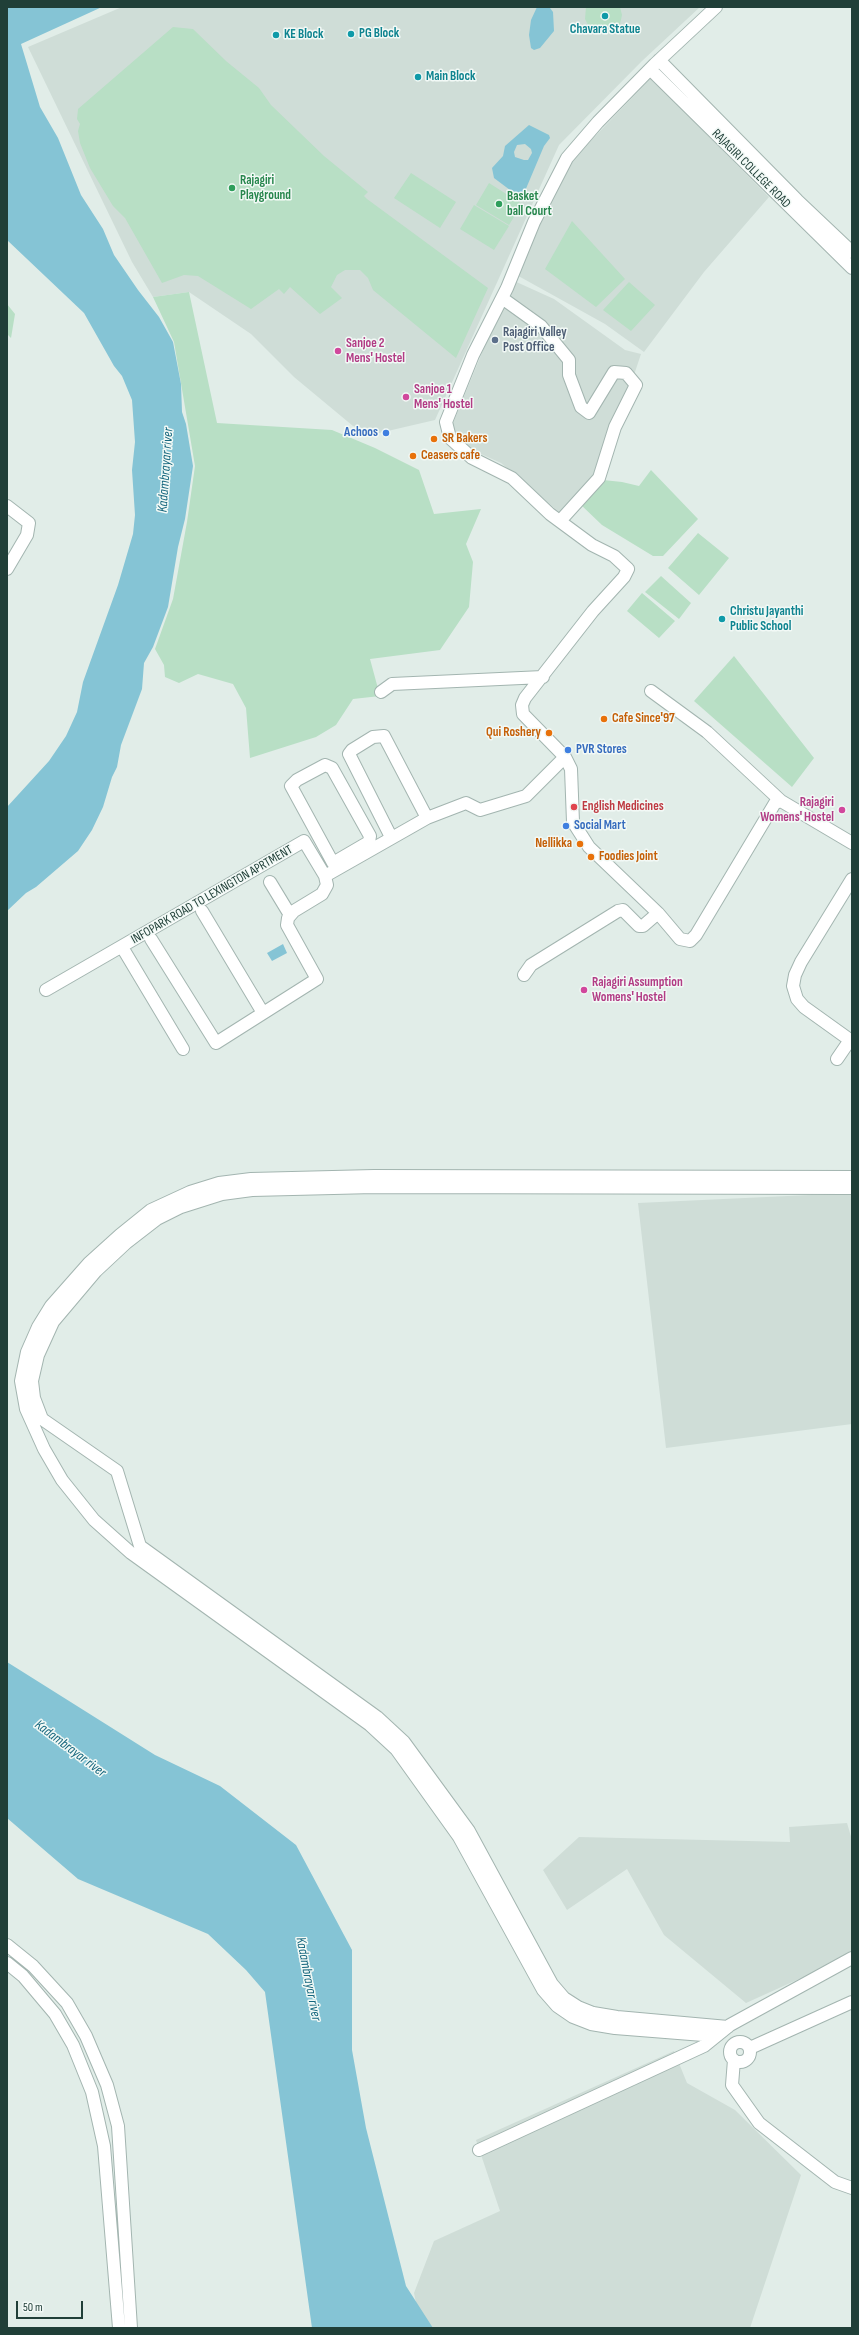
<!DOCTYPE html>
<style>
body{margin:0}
#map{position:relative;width:859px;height:2335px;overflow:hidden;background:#e1ede8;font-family:"Sofia Sans Condensed",sans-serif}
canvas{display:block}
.frame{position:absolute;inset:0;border:8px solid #203f38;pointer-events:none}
.scale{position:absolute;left:16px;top:2301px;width:67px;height:18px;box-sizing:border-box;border:2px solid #203f38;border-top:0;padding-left:5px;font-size:12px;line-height:14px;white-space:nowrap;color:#203f38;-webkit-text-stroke:3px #f2f9f6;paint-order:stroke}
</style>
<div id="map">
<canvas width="859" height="2335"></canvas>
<div class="frame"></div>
<div class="scale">50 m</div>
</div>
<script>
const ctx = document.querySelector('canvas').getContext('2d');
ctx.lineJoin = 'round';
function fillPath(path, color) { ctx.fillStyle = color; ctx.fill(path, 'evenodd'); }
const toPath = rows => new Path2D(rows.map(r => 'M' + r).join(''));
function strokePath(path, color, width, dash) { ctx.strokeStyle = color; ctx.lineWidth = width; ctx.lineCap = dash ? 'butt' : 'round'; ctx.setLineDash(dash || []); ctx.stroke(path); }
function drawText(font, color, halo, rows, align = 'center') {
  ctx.font = font + ' "Sofia Sans Condensed",sans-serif'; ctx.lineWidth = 3; ctx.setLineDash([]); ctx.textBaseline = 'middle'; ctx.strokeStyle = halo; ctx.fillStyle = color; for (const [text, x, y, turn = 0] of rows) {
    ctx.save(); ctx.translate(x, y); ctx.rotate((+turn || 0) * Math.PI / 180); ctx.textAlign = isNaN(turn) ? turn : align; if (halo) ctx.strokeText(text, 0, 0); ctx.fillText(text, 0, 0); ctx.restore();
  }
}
const built = toPath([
 [122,7,700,7,642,61,559,145,435,420,379,433,353,426,294,377,251,334,189,292,153,297,132,262,28,47],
 [651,78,769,197,704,272,644,352,605,324,513,273,557,176],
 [512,280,554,299,625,350,641,354,600,477,573,504,559,512,501,463,472,450,451,428],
 [852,1193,852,1424,666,1448,638,1203],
 [847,1823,852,1840,852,1955,746,2003,664,1935,627,1869,567,1910,543,1870,579,1837,790,1842,789,1827],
 [674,2051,687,2083,735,2110,801,2175,750,2328,430,2328,419,2318,414,2293,434,2241,500,2211,476,2140]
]);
const green = toPath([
 [586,7,620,7,622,15,620,24,614,31,605,34,596,33,589,27,585,19],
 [173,27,193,29,226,61,259,88,271,105,324,156,368,192,364,196,367,199,488,288,456,358,373,290,368,278,360,270,345,270,337,275,331,287,342,298,320,314,290,287,284,294,279,289,251,309,198,276,184,275,162,283,125,218,113,206,90,168,80,143,78,131,80,124,77,119,78,109],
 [411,173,456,202,440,228,394,198],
 [489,183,522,204,509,225,476,205],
 [474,205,509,226,494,250,460,229],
 [572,221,625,279,596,307,545,269],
 [629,282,655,305,631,331,603,310],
 [189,292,217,423,332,430,375,448,419,470,434,514,481,509,466,544,473,562,469,607,440,650,370,659,380,696,353,699,336,725,316,737,250,758,246,708,233,684,198,674,179,683,165,677,164,665,155,649,173,599,187,522,195,466,174,342,153,297],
 [7,304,15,314,11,338,7,334],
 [651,470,698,519,663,556,653,556,602,525,580,504,603,480,622,482,639,486],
 [698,533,729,558,699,595,668,568],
 [661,576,691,603,679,619,645,592],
 [642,593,675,621,659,638,627,611],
 [734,656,814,758,792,787,694,701]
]);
const water = toPath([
 [7,7,102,7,21,44,40,107,58,138,81,195,103,229,114,255,138,290,159,317,173,342,181,384,182,412,186,424,193,466,185,519,178,547,168,607,153,647,144,663,142,689,121,745,117,767,112,777,103,807,92,830,78,851,36,887,26,893,7,911,7,807,49,761,66,736,77,712,83,682,118,585,133,534,135,515,132,470,135,442,132,400,122,376,114,366,84,313,7,240],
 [537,7,550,8,553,12,554,31,540,48,534,50,531,48,529,35,531,20],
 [529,125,549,135,550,138,544,146,525,191,520,194,510,190,494,178,492,168,503,156,505,146],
 [525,144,531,149,532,153,528,160,524,160,515,157,514,152,517,145],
 [283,944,287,953,272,961,267,953],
 [7,1662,155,1755,220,1786,296,1845,352,1950,352,2050,366,2128,406,2286,433,2328,312,2328,265,1992,246,1970,208,1934,78,1879,7,1818]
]);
const minor = toPath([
 [659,60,797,200,852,252],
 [650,69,852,268],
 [502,298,541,326,569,360,569,375,581,407,589,413,614,372,626,373,636,385,615,427,599,478,560,521],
 [7,506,29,523,27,535,7,569],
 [651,691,707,732,781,801],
 [381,692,392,684,543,677],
 [565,757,523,714,522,705,525,698,593,611,624,577,628,569,614,556,592,545,550,514,512,478,472,458,450,438,446,422,473,355,507,288,534,222,567,158,598,122,655,64,716,7],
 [325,765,332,768,370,836,369,842,333,863,291,786,297,780,325,765],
 [391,837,349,754,352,750,373,737,384,736,427,818],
 [270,882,290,915],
 [202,911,263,1013],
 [151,939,216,1043,317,979,287,925,288,918,294,911,322,894,327,885,325,876],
 [122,947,183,1049],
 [524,975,531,965,618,911,623,910,639,926,643,926,658,913],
 [46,990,304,841,325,876,427,818,466,803,480,810,526,796,565,757,571,769,573,822,589,847,658,913,680,939,690,941,696,935,775,803,781,801,852,843],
 [837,1059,850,1040,804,1007,797,999,793,986,795,975,801,962,852,879],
 [7,1945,33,1966,67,2003,86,2036,107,2085,118,2126,131,2328],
 [7,1963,23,1976,55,2014,73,2045,92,2092,104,2146,119,2328],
 [728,2027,617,2017,593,2013,578,2007,564,1998,552,1984,469,1831,404,1742,377,1717,140,1546,117,1471,42,1419,34,1398,32,1381,38,1355,53,1322,96,1271,126,1243,157,1219,181,1207,222,1194,252,1190,374,1187,852,1188],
 [716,2036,615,2028,591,2024,573,2017,557,2006,543,1990,459,1837,396,1749,370,1725,131,1553,94,1520,62,1480,44,1449,26,1409,21,1381,27,1352,38,1327,51,1306,89,1263,120,1235,151,1210,190,1192,219,1183,251,1179,374,1176,852,1177],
 '730 2052a10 10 0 1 1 20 0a10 10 0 1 1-20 0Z',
 [750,2048,852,2002],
 [734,2060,732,2085,759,2123,835,2182,852,2188],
 [479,2150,704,2046,730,2025,852,1958]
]);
const markers = [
 [605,16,4,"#0f9aa8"],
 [351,34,4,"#0f9aa8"],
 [276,35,4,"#0f9aa8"],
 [418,77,4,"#0f9aa8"],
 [232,188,4,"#2e9e5b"],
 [499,204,4,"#2e9e5b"],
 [495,340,4,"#5c6f8a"],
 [338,351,4,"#d1479c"],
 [406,397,4,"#d1479c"],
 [386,433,4,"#3f7fe0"],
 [434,439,4,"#e8710a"],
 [413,456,4,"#e8710a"],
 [722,619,4,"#0f9aa8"],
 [604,719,4,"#e8710a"],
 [549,733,4,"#e8710a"],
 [568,750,4,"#3f7fe0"],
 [574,807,4,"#e0444e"],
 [842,810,4,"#d1479c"],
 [566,826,4,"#3f7fe0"],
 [580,844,4,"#e8710a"],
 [591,857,4,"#e8710a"],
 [584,990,4,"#d1479c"]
];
const cultureNames = [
 ["Chavara Statue",605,30,"center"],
 ["PG Block",359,34],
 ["KE Block",284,35],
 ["Main Block",426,77],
 ["Christu Jayanthi",730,612],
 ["Public School",730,627]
];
const streetNames = [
 ["RAJAGIRI COLLEGE ROAD",751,169,45],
 ["INFOPARK ROAD TO LEXINGTON APRTMENT",212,895,-30]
];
const leisureNames = [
 ["Rajagiri",240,181],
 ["Playground",240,196],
 ["Basket",507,197],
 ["ball Court",507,212]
];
const serviceNames = [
 ["Rajagiri Valley",503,333],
 ["Post Office",503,348]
];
const hotelNames = [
 ["Sanjoe 2",346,344],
 ["Mens' Hostel",346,359],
 ["Sanjoe 1",414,390],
 ["Mens' Hostel",414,405],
 ["Rajagiri",834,803,"right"],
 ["Womens' Hostel",834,818,"right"],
 ["Rajagiri Assumption",592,983],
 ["Womens' Hostel",592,998]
];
const shopNames = [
 ["Achoos",378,433,"right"],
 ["PVR Stores",576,750],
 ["Social Mart",574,826]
];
const foodNames = [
 ["SR Bakers",442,439],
 ["Ceasers cafe",421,456],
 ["Cafe Since'97",612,719],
 ["Qui Roshery",541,733,"right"],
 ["Nellikka",572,844,"right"],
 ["Foodies Joint",599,857]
];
const healthNames = [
 ["English Medicines",582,807]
];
const waterNames = [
 ["Kadambrayar river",166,470,-86],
 ["Kadambrayar river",70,1749,37],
 ["Kadambrayar river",308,1979,79]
];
fillPath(built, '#cfddd7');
fillPath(green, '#b8dfc5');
fillPath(water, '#85c4d5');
strokePath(minor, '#a3b5b0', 14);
strokePath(minor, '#fff', 12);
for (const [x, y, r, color] of markers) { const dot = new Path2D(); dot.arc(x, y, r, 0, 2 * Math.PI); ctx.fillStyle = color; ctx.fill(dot); strokePath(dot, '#f2f9f6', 1.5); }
drawText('bold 13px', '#0d838f', '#f2f9f6', cultureNames, 'left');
drawText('13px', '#203f38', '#f2f9f6', streetNames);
drawText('bold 13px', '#27864d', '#f2f9f6', leisureNames, 'left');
drawText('bold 13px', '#4e5e75', '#f2f9f6', serviceNames, 'left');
drawText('bold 13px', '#b23c85', '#f2f9f6', hotelNames, 'left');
drawText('bold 13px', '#366cbe', '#f2f9f6', shopNames, 'left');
drawText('bold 13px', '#c56008', '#f2f9f6', foodNames, 'left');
drawText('bold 13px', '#be3a42', '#f2f9f6', healthNames, 'left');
drawText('italic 14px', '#16677e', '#f2f9f6', waterNames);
</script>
